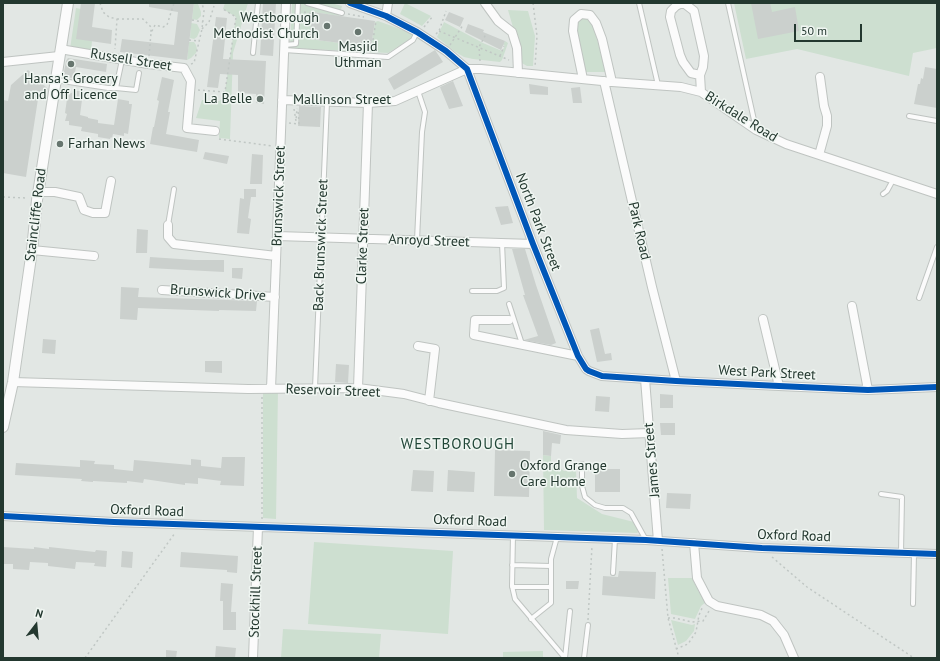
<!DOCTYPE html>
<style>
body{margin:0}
#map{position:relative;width:940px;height:661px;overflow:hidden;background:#e2e7e4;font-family:"PT Sans",sans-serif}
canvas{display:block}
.frame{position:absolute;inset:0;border:4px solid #23382f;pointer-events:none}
.north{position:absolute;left:16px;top:605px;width:40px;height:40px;-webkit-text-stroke:3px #f0f6f2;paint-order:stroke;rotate:16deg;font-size:11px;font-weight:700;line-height:16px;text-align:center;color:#23382f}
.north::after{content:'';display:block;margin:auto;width:14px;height:18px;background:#23382f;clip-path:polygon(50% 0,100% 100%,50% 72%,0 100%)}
.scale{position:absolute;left:794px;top:24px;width:68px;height:18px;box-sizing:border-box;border:2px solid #23382f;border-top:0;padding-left:5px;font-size:12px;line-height:14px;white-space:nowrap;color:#23382f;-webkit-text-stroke:3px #f0f6f2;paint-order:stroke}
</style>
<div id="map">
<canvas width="940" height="661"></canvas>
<div class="frame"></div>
<div class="north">N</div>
<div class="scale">50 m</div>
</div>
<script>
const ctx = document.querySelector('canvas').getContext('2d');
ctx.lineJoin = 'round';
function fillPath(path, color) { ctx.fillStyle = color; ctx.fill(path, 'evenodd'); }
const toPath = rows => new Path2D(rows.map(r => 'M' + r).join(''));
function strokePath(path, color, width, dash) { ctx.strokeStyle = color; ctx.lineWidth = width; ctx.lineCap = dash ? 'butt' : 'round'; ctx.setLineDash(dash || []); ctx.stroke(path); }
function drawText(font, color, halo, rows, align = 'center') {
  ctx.font = font + ' "PT Sans",sans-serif'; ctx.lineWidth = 3; ctx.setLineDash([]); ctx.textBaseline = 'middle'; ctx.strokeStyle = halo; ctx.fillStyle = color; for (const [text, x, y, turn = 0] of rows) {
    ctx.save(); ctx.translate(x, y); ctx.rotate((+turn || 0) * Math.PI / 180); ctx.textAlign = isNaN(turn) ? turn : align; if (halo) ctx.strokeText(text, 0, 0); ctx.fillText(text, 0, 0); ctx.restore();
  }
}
const green = toPath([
 [194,3,198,4,201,12,201,16,197,20,192,19],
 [225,3,248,3,233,53,230,139,219,138,220,121,196,118,202,100,219,101,224,98,236,17,223,9],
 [292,3,331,3,342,6,339,16,313,12,309,39,371,47,375,22,378,21,414,34,410,39,388,53,290,48],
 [405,3,431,16,422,26,400,14],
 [734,3,937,3,937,48,913,53,909,76,797,49,746,59],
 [76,8,81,9,92,41,91,52,70,49],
 [508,10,528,11,535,36,533,66,527,66,520,62,519,48],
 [581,17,589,18,593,25,606,72,585,72,575,31,577,21],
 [444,22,483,43,502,51,505,46,503,45,505,41,508,43,502,60,500,62,473,59,464,57,454,51,437,37],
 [191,23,197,24,200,30,197,37,194,39,190,38],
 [189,42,194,42,196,45,197,49,196,53,191,58,187,60],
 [263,389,278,389,276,519,263,518],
 [543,455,551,456,551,461,564,471,576,470,577,498,602,514,638,523,641,530,637,533,544,530],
 [314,542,453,551,448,634,308,624],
 [668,578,692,578,699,592,706,602,701,606,695,619,671,614],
 [671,620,692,625,695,624,694,631,686,641,678,645],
 [283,629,381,634,379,658,281,658],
 [543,651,543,658,503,658,503,652]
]);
const building = toPath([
 [81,3,95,3,92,27,112,30,111,44,76,39],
 [149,3,194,3,187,60,120,52,122,39,174,45,178,12,149,7],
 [263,3,276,3,273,56,260,55],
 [751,3,770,3,772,12,795,7,799,31,758,39],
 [313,12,375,21,371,47,309,39],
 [449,12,464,18,460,27,445,20],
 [216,17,227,18,223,59,266,61,264,104,256,103,256,94,238,93,238,75,220,74,218,88,207,87],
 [468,24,484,30,483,32,505,41,501,50,465,32],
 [435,50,443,62,394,90,388,79],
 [68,58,107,64,106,72,76,67,74,78,63,77,66,61],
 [925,67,937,69,937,108,914,104,918,84,920,84,921,78,923,79],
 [28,70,48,89,38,99,26,177,3,173,3,134,4,123,3,123,3,100,8,101,11,85],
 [162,77,174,80,168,112,170,112,166,134,199,140,197,152,150,144,153,127,154,127,159,101,157,100],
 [453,81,463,106,449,109,440,87],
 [529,84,548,87,548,95,530,94],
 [580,87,582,103,573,103,571,88],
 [73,90,83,92,80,115,88,117,88,118,98,120,98,123,114,125,118,99,129,101,129,104,132,104,128,134,124,133,124,136,113,134,112,138,111,137,110,139,98,137,98,134,81,131,82,127,69,125,69,121,65,121,67,114,65,113,68,92,72,93],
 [299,106,321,107,320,127,298,126],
 [205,152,229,156,227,164,203,159],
 [252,154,263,155,262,184,250,184],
 [244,189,256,189,256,197,251,197,248,218,251,219,249,234,237,233,240,198,244,199],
 [508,206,513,223,501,225,495,207],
 [137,229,148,230,147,253,136,253],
 [512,249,525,249,536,285,556,343,551,345,524,340,538,336,523,295,525,295],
 [150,257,195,260,224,260,224,272,149,268],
 [232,268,243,268,242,279,232,278],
 [121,287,139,288,138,297,257,301,256,311,219,310,219,311,138,308,137,320,120,319],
 [599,328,605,354,611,353,612,360,597,362,590,330],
 [43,339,56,340,55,354,42,353],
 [205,361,222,361,222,373,205,372],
 [336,364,349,365,348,383,335,382],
 [660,394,673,395,673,408,660,408],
 [596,396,610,397,609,412,595,411],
 [660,423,675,423,675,435,661,435],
 [543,431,561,435,560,444,552,443,551,456,543,455],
 [495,450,530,451,529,497,494,496],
 [222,457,245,457,244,486,220,485,221,481,198,478,198,484,185,483,185,485,144,479,143,483,127,481,127,483,93,481,93,482,81,481,82,479,15,475,16,463,80,467,80,460,95,461,94,464,114,465,114,469,133,471,134,460,191,465,191,459,201,460,201,466,221,468],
 [595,469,620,469,620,492,595,492],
 [413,470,434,471,433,492,411,491],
 [448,470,475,472,474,492,447,491],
 [667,493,691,494,690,509,666,508],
 [3,547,34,549,34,547,49,549,49,547,95,552,96,550,107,551,106,567,94,566,95,563,76,562,75,569,48,566,48,563,30,562,29,570,13,569,13,564,3,564],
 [122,551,133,552,132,568,121,567],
 [181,552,238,556,237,573,227,572,227,570,180,567],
 [619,571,656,572,655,599,602,595,603,576,618,577],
 [566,581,579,581,578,589,566,589],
 [221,583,233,584,231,612,236,612,236,630,223,630,223,601,220,601],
 [216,646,236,648,235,658,215,658],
 [166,650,177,651,176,658,166,658]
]);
const path = toPath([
 [100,3,103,12,109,17,117,19,115,49],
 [533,3,537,36,535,67],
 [304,12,312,14],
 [348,14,364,17],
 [117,19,143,19,151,27,151,32],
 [192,20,203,22],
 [424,27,433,16],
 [202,29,209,22,214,6],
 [439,31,509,60],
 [302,34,309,35],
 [436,34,439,31,446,11],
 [189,40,199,41],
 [373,40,376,21],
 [450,45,463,25],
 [149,56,151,33,155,25,163,27,167,25,174,3],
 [500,56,504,46],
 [480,61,479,47,486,34],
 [191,64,194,63,202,29,204,11,202,3],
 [198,90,225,92,236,17,223,9],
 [294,109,296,121,297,108],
 [289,123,299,124,298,109],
 [219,139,273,146],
 [3,197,27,198],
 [262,397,262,519],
 [662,549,668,618,679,658],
 [772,557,807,587,914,658],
 [668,618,675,618,692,622,703,621,709,611],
 [588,620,592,546],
 [676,649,688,644,696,632,699,615,703,606],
 [85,658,175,533]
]);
const service = toPath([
 [307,3,342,13],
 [639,3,658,85],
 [728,3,756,129],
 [284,45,296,44,298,3],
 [284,50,388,57,413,40,417,32],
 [253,53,258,3],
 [122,60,116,88,136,90,139,73],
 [56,80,108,88,116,88],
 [909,116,937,121],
 [883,194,887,191,893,180],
 [168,225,174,189],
 [417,240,422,132,425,112,418,91],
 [472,291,497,291,504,288,502,243],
 [919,298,937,247],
 [509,304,522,344],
 [315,388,327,102],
 [582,464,582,486,585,497,595,505,605,508,623,508,631,513,646,540],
 [881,494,902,497,901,553],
 [513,535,512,586,515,599,565,658],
 [512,565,551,566],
 [613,573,615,539],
 [512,587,551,587],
 [913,604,914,553],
 [531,619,551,603,551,559,557,537],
 [565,658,570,611],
 [584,658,588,625]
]);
const minor = toPath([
 [350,3,386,16,417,32,446,51,467,69,533,244,578,356,586,369,589,371,602,376,676,381,779,386,868,390,937,387],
 [485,3,498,21,512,32,517,48,518,73],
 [386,16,388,3],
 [60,49,148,64,184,68,191,81,187,128,215,131],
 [3,62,59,56],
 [700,75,691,73,683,62,680,55,670,17,671,11,676,6,680,4,685,4,694,11,704,56,703,67,700,75,701,92],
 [583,79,573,31,574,20,581,14,590,15,596,23,602,39,612,82],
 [604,81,652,287,676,381],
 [282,100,368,103,395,101,467,69,481,69,612,82,681,87,701,92,756,130,786,144,937,194],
 [819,155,827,126,827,116,824,106,820,77],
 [38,192,55,192,79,197,84,210,93,213,105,213,111,181],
 [168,225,168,237,174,244,276,256],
 [277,236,533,244],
 [32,250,94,256],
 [162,290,275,297],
 [852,306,868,390],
 [763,319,779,386],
 [509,320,475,320,474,335,578,356],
 [418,346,435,349,429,401],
 [645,379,658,541],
 [13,382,248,389,358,388,404,394,439,403,566,430,622,434,650,433],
 [358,388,368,103],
 [271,389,286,3],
 [3,516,114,522,646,540,762,548,937,554],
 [694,543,697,578,709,601,717,606,761,615,773,621,784,635,794,658],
 [253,658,258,527]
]);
const tertiary = toPath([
 [3,427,13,382,32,250,37,200,68,3]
]);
const cycleway = toPath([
 [350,3,386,16,417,32,446,51,467,69,533,244,578,356,586,369,589,371,602,376,676,381,779,386,868,390,937,387],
 [3,516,114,522,646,540,762,548,937,554]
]);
const markers = [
 [327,26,4,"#66756e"],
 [358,32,4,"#66756e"],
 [71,64,4,"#66756e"],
 [260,99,4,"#66756e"],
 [60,144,4,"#66756e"],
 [512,474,4,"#66756e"]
];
const poiNames = [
 ["Westborough",319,18],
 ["Methodist Church",319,34],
 ["Masjid",358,47,"center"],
 ["Uthman",358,63,"center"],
 ["Hansa's Grocery",71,79,"center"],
 ["and Off Licence",71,95,"center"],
 ["La Belle",252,99],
 ["Farhan News",68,144,"left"],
 ["Oxford Grange",520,466,"left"],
 ["Care Home",520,482,"left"]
];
const streetNames = [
 ["Russell Street",131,60,9],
 ["Mallinson Street",342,100],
 ["Birkdale Road",741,117,32],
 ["Brunswick Street",279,196,-88],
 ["Staincliffe Road",36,215,-83],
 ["North Park Street",538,222,69],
 ["Park Road",639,231,77],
 ["Anroyd Street",429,241,2],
 ["Back Brunswick Street",321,245,-88],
 ["Clarke Street",363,246,-88],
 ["Brunswick Drive",218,293,4],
 ["West Park Street",767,373,3],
 ["Reservoir Street",333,391,2],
 ["James Street",652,460,-95],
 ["Oxford Road",147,511,2],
 ["Oxford Road",470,521,2],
 ["Oxford Road",794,536,2],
 ["Stockhill Street",256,592,-88]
];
const neighbourhoodNames = [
 ["WESTBOROUGH",458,445]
];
fillPath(green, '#cddfd0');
fillPath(building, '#cbd0cd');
strokePath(service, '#bfc4c1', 6);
strokePath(minor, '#bfc4c1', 10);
strokePath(tertiary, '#bfc4c1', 12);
strokePath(path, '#c0c7c4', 1.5, [2, 3]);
strokePath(service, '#fbfbfb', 4);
strokePath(minor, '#fbfbfb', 8);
strokePath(tertiary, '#fbfbfb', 10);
strokePath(cycleway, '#0057b8', 6);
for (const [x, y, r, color] of markers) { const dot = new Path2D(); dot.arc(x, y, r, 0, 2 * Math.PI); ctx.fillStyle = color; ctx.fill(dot); strokePath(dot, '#f0f6f2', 1.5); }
drawText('14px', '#23382f', '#f0f6f2', poiNames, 'right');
drawText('14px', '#23382f', '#f0f6f2', streetNames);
ctx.letterSpacing = '1px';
drawText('15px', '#214738', '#f0f6f2', neighbourhoodNames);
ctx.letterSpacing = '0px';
</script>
